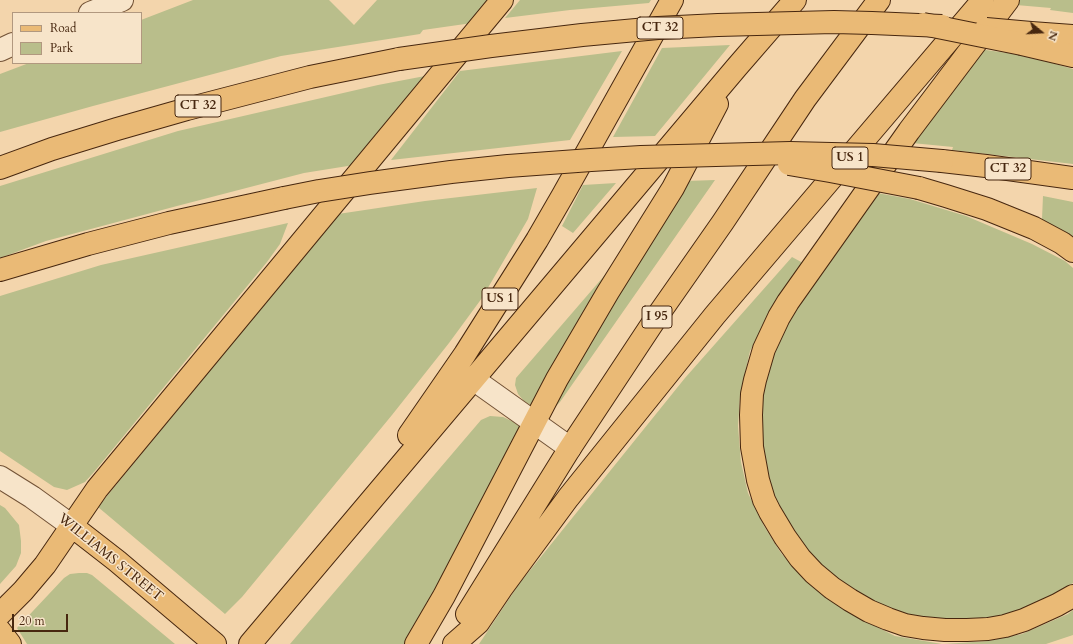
<!DOCTYPE html>
<style>
body{margin:0}
#map{position:relative;width:1073px;height:644px;overflow:hidden;background:#f3d5ac;font-family:Cardo,serif}
canvas{display:block}
.legend{position:absolute;left:12px;top:12px;width:130px;height:52px;box-sizing:border-box;background:#f7e4c9;border:1px solid #b1987f;margin:0;padding:5px 7px;list-style:none;font-size:12px;color:#47270f}
.legend li{display:flex;align-items:center;gap:8px;height:20px}
.legend b{width:20px;border:1px solid #b1987f}
.north{position:absolute;left:1021px;top:12px;width:40px;height:40px;-webkit-text-stroke:3px #f7e4c9;paint-order:stroke;rotate:108deg;font-size:11px;font-weight:700;line-height:16px;text-align:center;color:#47270f}
.north::after{content:'';display:block;margin:auto;width:14px;height:18px;background:#47270f;clip-path:polygon(50% 0,100% 100%,50% 72%,0 100%)}
.scale{position:absolute;left:12px;top:614px;width:56px;height:18px;box-sizing:border-box;border:2px solid #47270f;border-top:0;padding-left:5px;font-size:12px;line-height:14px;white-space:nowrap;color:#47270f;-webkit-text-stroke:3px #f7e4c9;paint-order:stroke}
</style>
<div id="map">
<canvas width="1073" height="644"></canvas>
<ul class="legend">
<li><b style="height:5px;background:#eaba76"></b>Road</li>
<li><b style="height:11px;background:#b9be8b"></b>Park</li>
</ul>
<div class="north">N</div>
<div class="scale">20 m</div>
</div>
<script>
const ctx = document.querySelector('canvas').getContext('2d');
ctx.lineJoin = 'round';
function fillPath(path, color) { ctx.fillStyle = color; ctx.fill(path, 'evenodd'); }
const toPath = rows => new Path2D(rows.map(r => 'M' + r).join(''));
function strokePath(path, color, width, dash) { ctx.strokeStyle = color; ctx.lineWidth = width; ctx.lineCap = dash ? 'butt' : 'round'; ctx.setLineDash(dash || []); ctx.stroke(path); }
function drawText(font, color, halo, rows, align = 'center') {
  ctx.font = font + ' Cardo,serif'; ctx.lineWidth = 3; ctx.setLineDash([]); ctx.textBaseline = 'middle'; ctx.strokeStyle = halo; ctx.fillStyle = color; for (const [text, x, y, turn = 0] of rows) {
    ctx.save(); ctx.translate(x, y); ctx.rotate((+turn || 0) * Math.PI / 180); ctx.textAlign = isNaN(turn) ? turn : align; if (halo) ctx.strokeText(text, 0, 0); ctx.fillText(text, 0, 0); ctx.restore();
  }
}
const green = toPath([
 [193,0,329,0,354,25,377,0,490,0,472,23,423,30,420,34,281,56,93,106,0,132,0,74,29,63,141,63,141,20],
 [520,0,651,0,649,3,570,10,505,18],
 [1020,0,1073,0,1073,13,1050,10,1051,8,1016,5],
 [730,45,655,136,613,137,662,48],
 [979,49,1014,54,1052,63,1073,69,1073,164,952,150,953,147,912,143],
 [622,51,570,140,391,160,460,71],
 [425,76,354,165,304,173,177,206,46,241,0,258,0,186,178,131,378,85],
 [715,180,560,402,555,407,535,408,524,401,518,394,515,385,516,378,686,181],
 [616,183,573,233,562,226,583,185],
 [537,188,528,219,482,298,449,343,392,415,242,597,225,614,98,507,338,214,425,201],
 [877,193,910,199,966,216,1032,244,1065,261,1073,268,1073,583,1039,604,1005,615,960,622,918,619,853,593,810,558,785,522,767,484,760,421,766,377,781,331],
 [1043,196,1073,202,1073,237,1048,225,1042,219],
 [288,223,280,244,267,262,94,472,85,482,67,490,54,487,0,451,0,296,101,265],
 [792,257,803,263,772,310,750,351,740,396,738,426,741,462,748,493,764,526,781,553,808,583,836,604,863,620,895,636,942,644,479,644,519,584,685,378],
 [490,416,503,417,518,424,528,436,523,465,404,644,290,644,481,420],
 [0,505,5,508,19,525,21,541,21,553,16,566,0,584],
 [79,573,87,573,92,575,175,644,27,644,17,628,64,578,70,574],
 [1073,610,1073,635,1046,644,944,644,988,641,1022,634,1068,614]
]);
const minor = toPath([
 [90,13,122,0],
 [0,50,13,44],
 [473,379,570,448],
 [0,477,32,497,72,526]
]);
const major = toPath([
 [1008,0,909,131,788,302,779,317,764,349,755,380,752,394,751,415,752,447,758,480,764,500,770,512,785,537,800,558,814,573,832,588,850,600,869,611,888,619,905,625,923,628,945,630,967,630,988,629,1005,626,1024,620,1057,605,1073,596],
 [1031,33,1073,36],
 [942,161,986,166,1073,178],
 [0,168,52,149,117,129,187,109,310,77,399,59],
 [919,188,946,196,987,209,1034,228,1062,243,1073,251],
 [0,270,88,244,169,223,284,198],
 [72,526,117,561,215,644],
 [0,614,23,591,45,565,97,489,502,0]
]);
const highway = toPath([
 [1022,44,1073,56],
 [409,435,465,354,537,240,563,195,672,0],
 [467,614,570,448,658,315,723,222,805,99,879,0],
 [0,631,10,644],
 [250,644,736,68,795,0],
 [416,644,444,596,557,379,608,292,673,188,717,104],
 [454,644,478,623,501,589,568,498,715,315,983,0]
]);
const majorBridge = toPath([
 [986,29,1031,33],
 [399,59,491,46,582,35,658,28,718,25,834,22,872,23,942,26],
 [789,164,830,171,919,188],
 [284,198,319,191,370,183,451,172,508,166,591,160,641,157,790,153,873,155,942,161]
]);
const highwayBridge = toPath([
 [923,24,1022,44]
]);
const shields = [
 [660,28,46],
 [198,106,46],
 [850,158,36],
 [1008,169,46],
 [500,299,36],
 [657,317,30]
];
const shieldNames = [
 ["CT 32",660,28],
 ["CT 32",198,106],
 ["US 1",850,158],
 ["CT 32",1008,169],
 ["US 1",500,299],
 ["I 95",657,317]
];
const streetNames = [
 ["WILLIAMS STREET",110,558,39]
];
fillPath(green, '#b9be8b');
strokePath(minor, '#725236', 24);
strokePath(major, '#47270f', 24);
strokePath(highway, '#47270f', 24);
strokePath(minor, '#f7e4c9', 22);
strokePath(major, '#eaba76', 22);
strokePath(highway, '#eaba76', 22);
strokePath(majorBridge, '#47270f', 24, []);
strokePath(highwayBridge, '#47270f', 24, []);
strokePath(majorBridge, '#eaba76', 22);
strokePath(highwayBridge, '#eaba76', 22);
for (const [x, y, w] of shields) { const box = new Path2D(); box.roundRect(x - w / 2, y - 11, w, 22, 3); ctx.fillStyle = '#f7e4c9'; ctx.fill(box); strokePath(box, '#47270f', 1); }
drawText('bold 13px', '#47270f', null, shieldNames);
drawText('14px', '#47270f', '#f7e4c9', streetNames);
</script>
